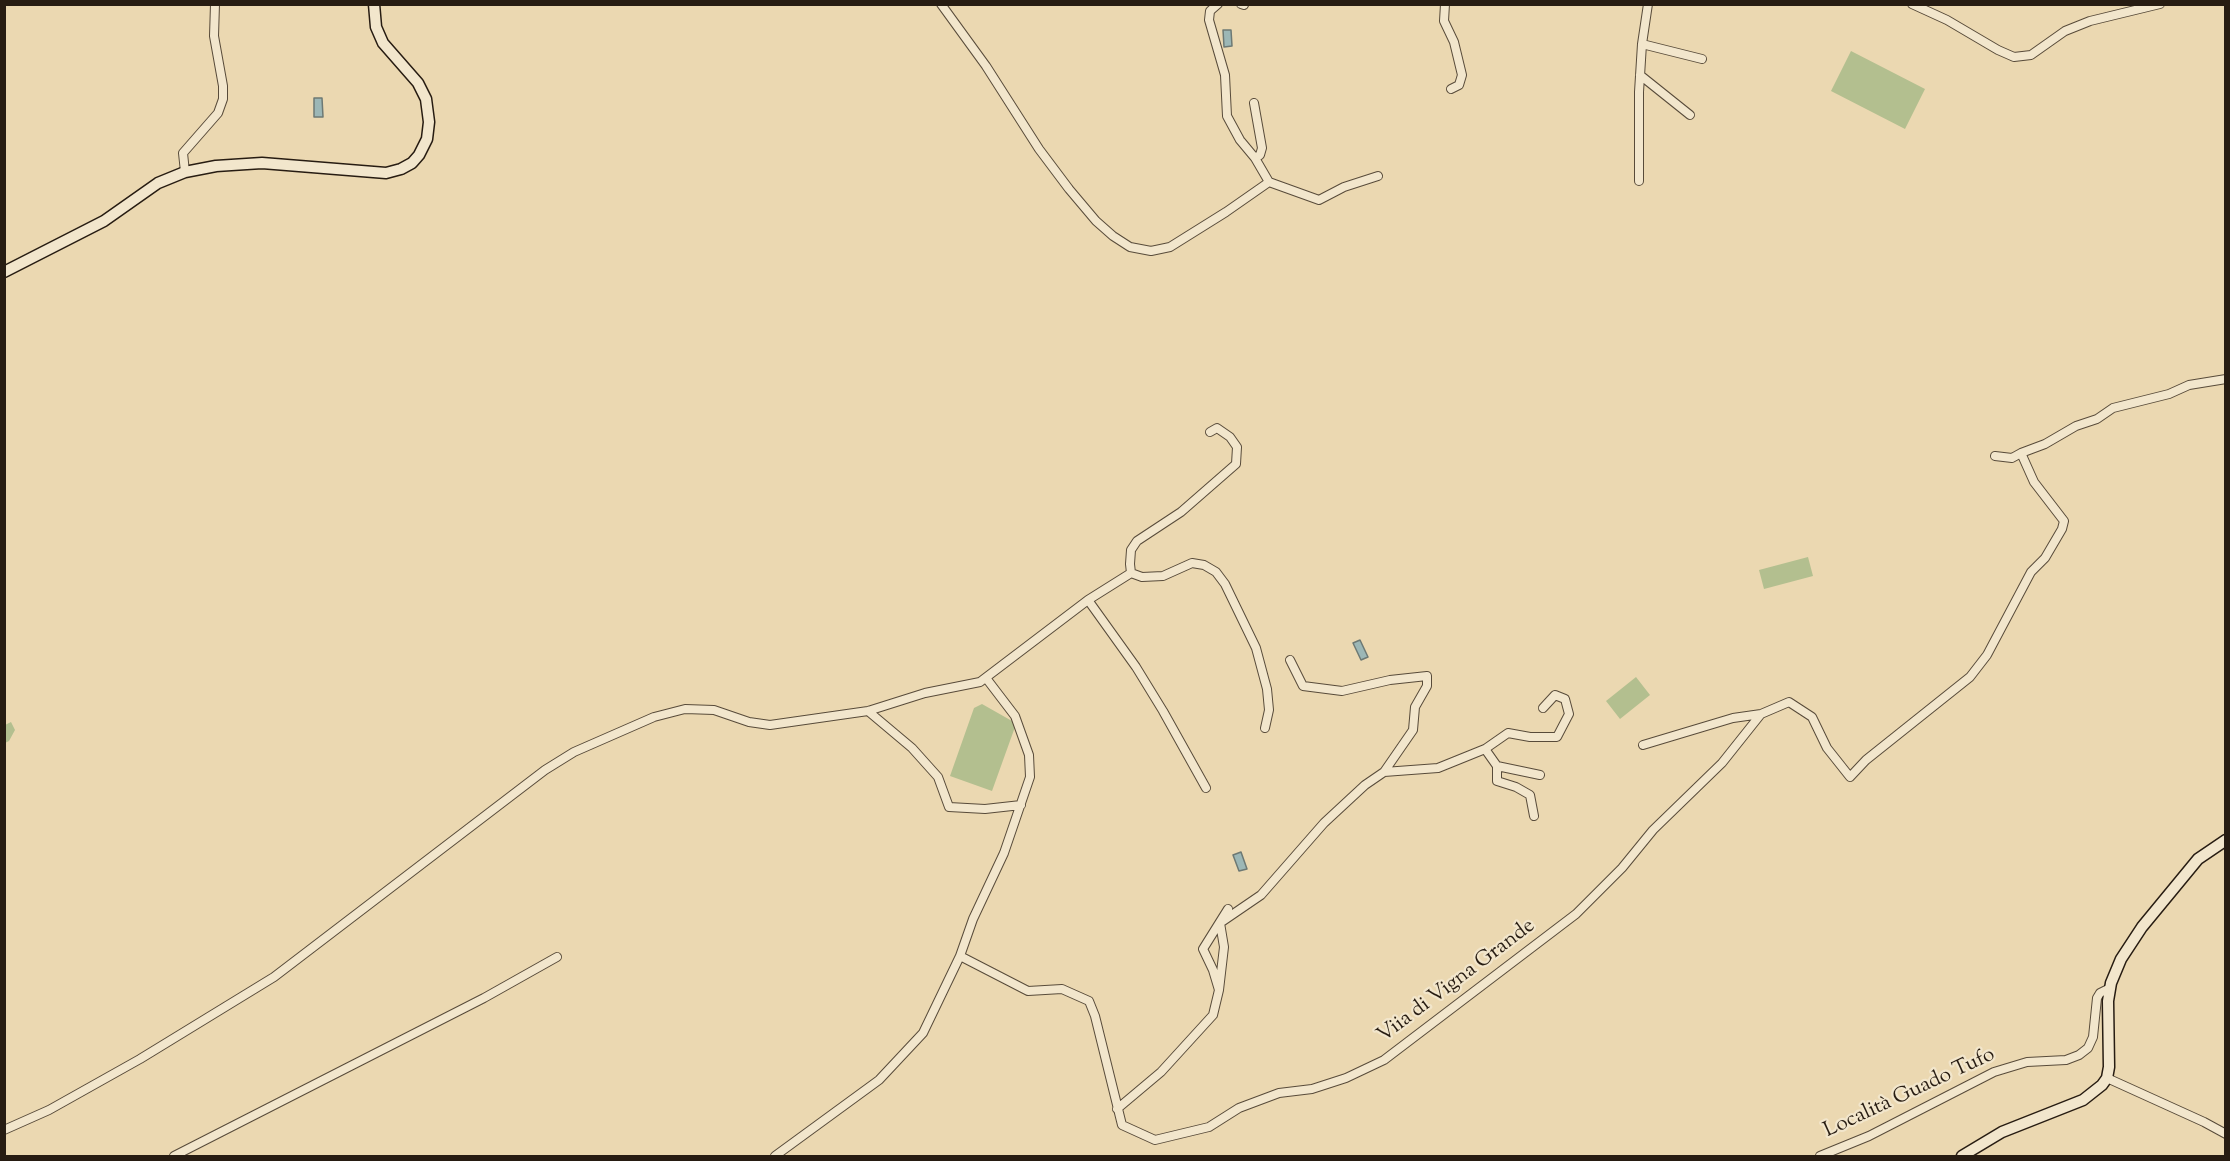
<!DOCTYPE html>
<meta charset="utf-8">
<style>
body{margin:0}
#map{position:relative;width:2230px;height:1161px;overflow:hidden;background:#ebd8b1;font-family:"Sorts Mill Goudy",serif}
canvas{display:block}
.frame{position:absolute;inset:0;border:6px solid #271c12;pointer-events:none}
</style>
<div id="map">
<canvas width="2230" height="1161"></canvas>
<div class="frame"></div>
</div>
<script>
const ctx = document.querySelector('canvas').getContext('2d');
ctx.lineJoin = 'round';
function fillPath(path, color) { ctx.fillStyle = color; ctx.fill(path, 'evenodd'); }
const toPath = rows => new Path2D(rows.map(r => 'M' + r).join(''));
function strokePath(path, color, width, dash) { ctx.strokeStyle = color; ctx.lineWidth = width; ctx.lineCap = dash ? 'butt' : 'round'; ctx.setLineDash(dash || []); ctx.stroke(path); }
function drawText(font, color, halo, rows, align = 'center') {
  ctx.font = font + ' "Sorts Mill Goudy",serif'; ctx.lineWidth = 4.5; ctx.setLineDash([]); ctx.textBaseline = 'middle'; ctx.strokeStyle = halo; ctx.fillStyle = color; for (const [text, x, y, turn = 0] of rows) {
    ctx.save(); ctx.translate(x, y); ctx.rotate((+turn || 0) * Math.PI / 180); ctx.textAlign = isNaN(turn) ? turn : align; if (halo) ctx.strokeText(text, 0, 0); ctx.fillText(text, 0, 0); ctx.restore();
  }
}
const green = toPath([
 [1851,51,1925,89,1905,129,1831,91],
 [1808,557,1813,576,1764,589,1759,570],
 [1636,677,1650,695,1620,719,1606,701],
 [982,704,1012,721,1015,727,992,791,950,776,974,708],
 [11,722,15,730,9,741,5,743,5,725]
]);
const water = toPath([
 [1223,30,1231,30,1232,46,1224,47,1223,30],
 [314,98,322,98,323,117,314,117,314,98],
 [1360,640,1368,657,1361,660,1353,643,1360,640],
 [1241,852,1247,869,1239,871,1233,855,1241,852]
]);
const street = toPath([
 [941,4,986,66,1039,149,1069,189,1096,221,1113,236,1130,247,1151,251,1170,247,1226,212,1269,182,1319,200,1344,187,1378,176],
 [1218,4,1210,11,1209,20,1225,75,1227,116,1240,140,1255,158],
 [1241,4,1244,5],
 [1445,4,1444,21,1454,42,1462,75,1459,85,1451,89],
 [1912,4,1947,20,1998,50,2014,57,2031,55,2065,31,2090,21,2160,4],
 [1642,44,1702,59],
 [1640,75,1690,115],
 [1254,103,1262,148,1260,155,1255,158,1269,182],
 [185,172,183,153,218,113,223,99,223,86,214,36,215,4],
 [1639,181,1639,92,1642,44,1648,4],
 [1210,432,1217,428,1230,437,1237,447,1236,464,1181,512,1137,541,1131,550,1130,564,1131,573,1142,577,1163,576,1192,563,1204,565,1216,572,1225,584,1256,648,1267,689,1269,710,1265,728],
 [1995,456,2012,458,2021,453,2045,444,2076,426,2097,419,2113,408,2169,394,2189,385,2226,379],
 [1088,600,1136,667,1163,711,1206,788],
 [1290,660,1303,686,1342,691,1390,680,1427,676,1427,686,1415,707,1413,730,1384,772],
 [986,678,1015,716,1029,755,1030,777,1004,853,973,919,960,956,1028,991,1062,989,1089,1001,1095,1016,1122,1125,1155,1140,1209,1127,1239,1108,1279,1093,1312,1089,1346,1078,1384,1060,1576,914,1622,868,1653,830,1722,763,1761,714,1789,702,1812,717,1827,748,1850,777,1866,760,1970,677,1987,655,2031,572,2045,558,2062,529,2064,521,2034,482,2021,453],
 [868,711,912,748,938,777,949,807,985,809,1021,805],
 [1643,745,1733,718,1761,714],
 [1485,749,1497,766,1540,775],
 [1497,766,1497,781,1516,787,1530,795,1534,816],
 [1219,990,1224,947,1220,923,1261,895,1324,823,1365,785,1384,772,1438,768,1485,749,1508,733,1530,737,1557,737,1569,714,1565,699,1555,695,1543,708],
 [2107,1078,2204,1122,2226,1134],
 [1117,1109,1161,1072,1213,1015,1219,990,1213,970,1203,949,1228,909],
 [4,1130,49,1110,140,1059,274,977,545,770,574,752,654,717,685,709,714,710,749,722,770,725,868,711,925,693,980,682,1088,600,1131,573],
 [174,1156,484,998,557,957],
 [775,1156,879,1080,923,1033,960,956],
 [1820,1156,1869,1136,1994,1072,2027,1062,2066,1060,2079,1055,2088,1048,2093,1037,2097,998,2100,993,2110,988]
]);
const secondary = toPath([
 [4,272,104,221,158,183,185,172,216,166,262,163,386,173,401,169,412,163,419,155,427,139,429,122,426,99,418,83,383,43,376,27,374,4],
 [1962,1156,2002,1132,2083,1100,2102,1085,2107,1078,2109,1067,2108,1001,2111,983,2121,959,2142,927,2198,859,2226,840]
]);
const streetNames = [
 ["Viia di Vigna Grande",1457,982,-37],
 ["Località Guado Tufo",1910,1094,-25]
];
fillPath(green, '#b3bf8f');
fillPath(water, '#9cb7b6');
strokePath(water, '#6d7974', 1.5);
strokePath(street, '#584b3a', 10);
strokePath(secondary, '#271c12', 13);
strokePath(street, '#f2e6cc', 8);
strokePath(secondary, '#f2e6cc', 10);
drawText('21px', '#271c12', '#f2e6cc', streetNames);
</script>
